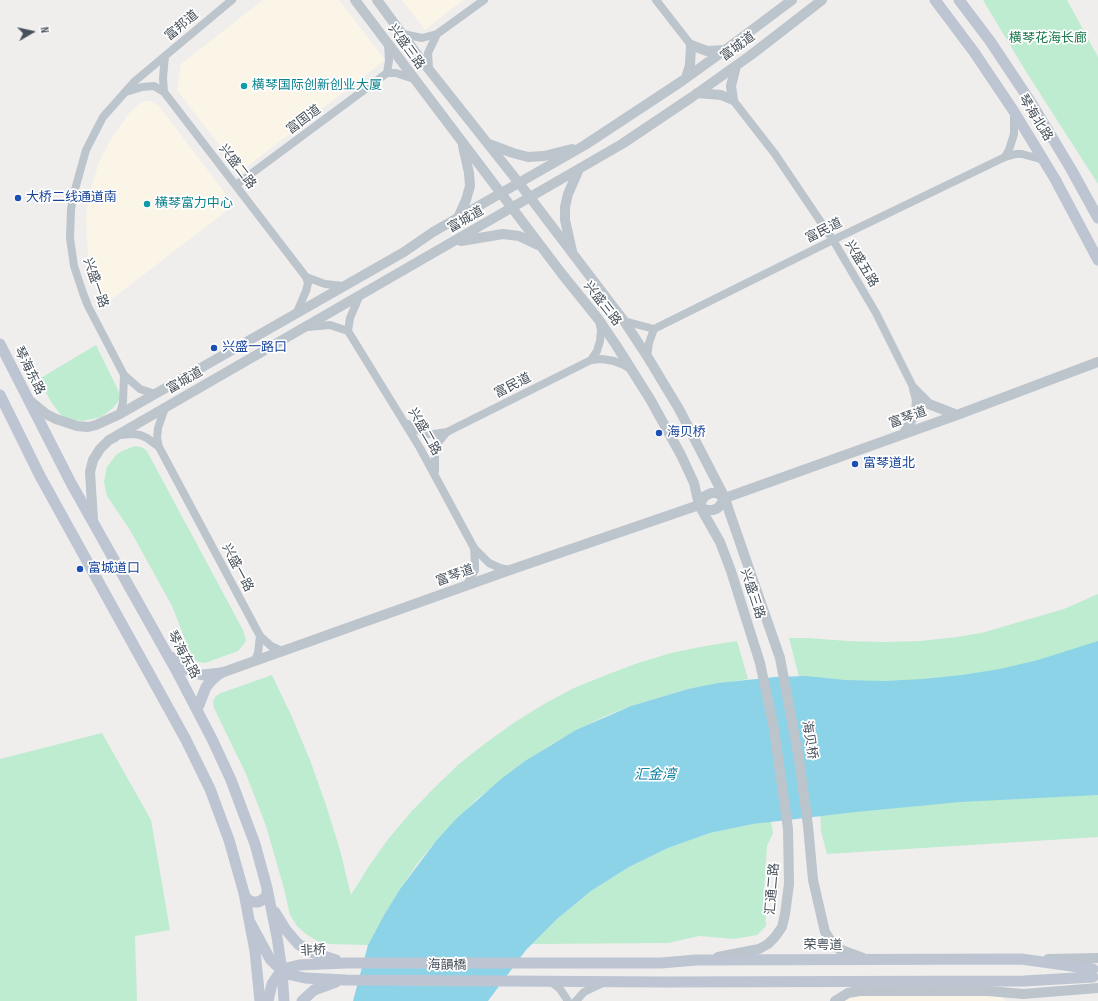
<!DOCTYPE html>
<meta charset="utf-8">
<style>
body{margin:0}
#map{position:relative;width:1098px;height:1001px;overflow:hidden;background:#f0eded;font-family:"Sofia Sans Condensed",sans-serif}
canvas{display:block}
.north{position:absolute;left:12px;top:12px;width:40px;height:40px;-webkit-text-stroke:3px #fff;paint-order:stroke;rotate:81deg;font-size:11px;font-weight:700;line-height:16px;text-align:center;color:#46505a}
.north::after{content:'';display:block;margin:auto;width:14px;height:18px;background:#46505a;clip-path:polygon(50% 0,100% 100%,50% 72%,0 100%)}
</style>
<div id="map">
<canvas width="1098" height="1001"></canvas>
<div class="north">N</div>
</div>
<script>
const ctx = document.querySelector('canvas').getContext('2d');
ctx.lineJoin = 'round';
function fillPath(path, color) { ctx.fillStyle = color; ctx.fill(path, 'evenodd'); }
const toPath = rows => new Path2D(rows.map(r => 'M' + r).join(''));
function strokePath(path, color, width, dash) { ctx.strokeStyle = color; ctx.lineWidth = width; ctx.lineCap = dash ? 'butt' : 'round'; ctx.setLineDash(dash || []); ctx.stroke(path); }
function drawText(font, color, halo, rows, align = 'center') {
  ctx.font = font + ' "Sofia Sans Condensed","Noto Sans SC",sans-serif'; ctx.lineWidth = 3.5; ctx.setLineDash([]); ctx.textBaseline = 'middle'; ctx.strokeStyle = halo; ctx.fillStyle = color; for (const [text, x, y, turn = 0] of rows) {
    ctx.save(); ctx.translate(x, y); ctx.rotate((+turn || 0) * Math.PI / 180); ctx.textAlign = isNaN(turn) ? turn : align; if (halo) ctx.strokeText(text, 0, 0); ctx.fillText(text, 0, 0); ctx.restore();
  }
}
const commercial = toPath([
 [263,0,339,0,385,60,240,172,177,90,181,64],
 [402,0,463,0,425,30],
 [144,101,149,101,154,103,159,106,234,205,104,305,93,278,88,255,86,219,89,196,99,162,110,141,130,112,139,104],
 [861,994,994,995,1000,996,1006,1001,841,1001,850,996]
]);
const green = toPath([
 [983,0,1067,0,1098,57,1098,184,1025,70],
 [96,345,118,390,120,397,118,402,113,408,101,417,83,421,69,419,61,415,51,402,39,379],
 [135,446,141,447,146,450,149,455,243,630,246,640,244,644,238,651,205,663,198,662,192,657,172,606,130,530,107,496,104,482,107,467,116,455,122,451],
 [1098,594,1098,837,827,854,821,831,819,776,805,701,789,638,808,638,847,641,884,642,920,641,957,637,981,633,1064,609],
 [737,641,748,679,688,689,631,706,603,717,550,745,478,798,436,841,417,864,400,889,384,915,368,945,329,944,317,941,306,934,297,926,290,915,283,885,266,826,246,774,214,708,213,701,216,696,221,693,272,675,292,717,310,760,326,805,340,850,351,895,369,866,389,838,411,812,435,787,460,763,487,742,515,722,544,704,574,688,606,675,638,663,671,653,705,646],
 [102,733,151,820,170,930,135,936,137,1001,0,1001,0,759],
 [771,821,773,833,767,846,764,890,766,926,757,935,734,939,699,936,668,943,532,944,557,919,591,891,629,867,668,848,710,833,753,824]
]);
const water = toPath([
 [1098,641,1098,795,960,802,856,812,753,824,710,833,668,848,629,867,591,891,557,919,526,950,488,1001,353,1001,368,945,384,915,400,889,436,841,456,819,501,779,525,761,576,730,631,706,688,689,718,683,775,677,806,676,845,680,884,681,923,679,962,675,1000,669,1038,660]
]);
const minor = toPath([
 [656,0,691,45],
 [403,34,422,38,437,34,428,53,429,68],
 [437,34,484,0],
 [388,44,389,61,387,73,396,73,414,79],
 [126,92,142,87,154,86,164,92,306,277,308,283,306,291,297,312],
 [164,92,163,78,165,56],
 [733,100,775,154,833,240,876,313,914,389],
 [1005,157,1009,150,1014,134,1014,114],
 [236,185,387,73],
 [306,277,325,284,343,286],
 [624,321,654,329],
 [308,327,330,325,348,331,420,448,474,548,489,563,500,568,510,570],
 [654,329,833,240,1005,157,1016,154,1022,154,1044,160],
 [348,331,350,318,359,297],
 [647,356,649,343,654,329],
 [591,360,597,351,600,341,601,330,599,321],
 [124,375,88,306,83,293,74,266,70,238,71,209,74,193,86,150,103,117,135,81,232,0],
 [165,408,158,428,157,438,159,447,260,636,271,646,282,651],
 [120,414,123,402,124,375,140,389,155,394],
 [408,424,417,430,428,434,434,434,447,432,591,360,602,359,614,361,624,365,632,370],
 [120,435,133,434,140,435,147,438,159,447],
 [435,471,435,451,437,444,446,433],
 [466,586,475,570,475,564,474,548],
 [255,661,258,653,260,636],
 [550,981,560,989,568,1001],
 [576,1001,584,992,603,983]
]);
const tertiary = toPath([
 [355,0,562,274,599,320,616,345,650,399,681,455,694,483,699,505,720,542,731,571,760,663,774,729,788,829,789,884,785,914,782,927,775,937,768,944,759,949,718,957],
 [377,0,419,57,519,183,624,321,647,356,679,409,725,498,728,508,780,658,799,759,808,826,813,880,825,932,831,941,839,949,863,958],
 [691,45,707,51,725,50],
 [686,78,690,65,691,45],
 [697,93,721,95,733,100],
 [733,100,731,86,736,66],
 [489,144,513,153,528,157,544,156,572,149],
 [458,218,466,200,470,186,469,173,463,146],
 [461,241,503,234,519,236,538,245],
 [572,251,565,220,565,207,568,194,579,169],
 [914,389,929,404,957,415],
 [30,401,46,414,56,419,77,426,88,427,96,425,120,414,404,252,433,232,585,145,682,81,740,39,792,0],
 [904,433,916,412,917,400,914,389],
 [109,440,622,144,692,97,751,55,822,0],
 [725,498,957,415,1098,362],
 [699,505,706,510,713,510,718,508,725,498],
 [699,505,705,496,711,493,717,493,725,498],
 [93,520,90,472,93,460,100,449,109,440,115,437],
 [221,673,510,570,699,505],
 [1048,959,1098,958],
 [835,1001,848,993,860,991,988,991,1023,994,1098,988]
]);
const secondary = toPath([
 [935,0,974,52,1013,110,1055,179,1098,260],
 [959,0,990,41,1032,104,1071,169,1098,218],
 [0,344,71,483,176,670,212,739,231,780,255,844,267,888,277,937,282,971,284,1001],
 [0,395,40,476,186,740,210,789,229,840,244,893,255,951,260,1001],
 [171,657,186,669,194,673,203,675,221,673],
 [197,710,206,687,211,681,220,673],
 [244,894,247,899,252,902,258,902,264,899,267,894,267,888],
 [275,912,286,930,298,944,311,952,336,960],
 [250,922,270,959,276,965,287,974,305,978,346,980,664,982,1024,981,1093,977],
 [268,1001,272,984,278,975,287,968,299,965,346,963,661,963,696,960,1021,959,1093,969],
 [302,1001,314,990,336,982]
]);
const markers = [
 [244,86,4,"#0f9aa8"],
 [18,198,4,"#1a4fb4"],
 [147,204,4,"#0f9aa8"],
 [214,348,4,"#1a4fb4"],
 [659,433,4,"#1a4fb4"],
 [855,464,4,"#1a4fb4"],
 [80,569,4,"#1a4fb4"]
];
const streetNames = [
 ["富邦道",182,26,-40],
 ["兴盛三路",406,47,54],
 ["富城道",738,47,-36],
 ["琴海北路",1035,118,58],
 ["富国道",304,120,-37],
 ["兴盛二路",237,167,53],
 ["富城道",466,220,-30],
 ["富民道",824,231,-26],
 ["兴盛五路",861,264,59],
 ["兴盛一路",95,283,71],
 ["兴盛三路",602,304,52],
 ["琴海东路",29,371,63],
 ["富城道",185,381,-30],
 ["富民道",513,386,-27],
 ["富琴道",908,418,-20],
 ["兴盛二路",424,432,60],
 ["兴盛一路",237,568,62],
 ["富琴道",455,576,-20],
 ["兴盛三路",752,594,72],
 ["琴海东路",183,655,61],
 ["海贝桥",809,740,81],
 ["汇通二路",773,889,-85],
 ["荣粤道",823,946],
 ["非桥",313,951,-3],
 ["海韻橋",447,966]
];
const parkNames = [
 ["横琴花海长廊",1048,39]
];
const cultureNames = [
 ["横琴国际创新创业大厦",252,86],
 ["橫琴富力中心",155,204]
];
const transitNames = [
 ["大桥二线通道南",26,198],
 ["兴盛一路口",222,348],
 ["海贝桥",667,433],
 ["富琴道北",863,464],
 ["富城道口",88,569]
];
const waterNames = [
 ["汇金湾",655,775]
];
fillPath(commercial, '#fbf5e7');
fillPath(green, '#bdecd0');
fillPath(water, '#8cd3e8');
strokePath(minor, '#bcc4cc', 8);
strokePath(tertiary, '#bcc4cc', 10);
strokePath(secondary, '#bcc5d1', 11);
for (const [x, y, r, color] of markers) { const dot = new Path2D(); dot.arc(x, y, r, 0, 2 * Math.PI); ctx.fillStyle = color; ctx.fill(dot); strokePath(dot, '#fff', 1.5); }
drawText('13px', '#46505a', '#fff', streetNames);
drawText('13px', '#1a784b', '#fff', parkNames);
drawText('13px', '#0d838f', '#fff', cultureNames, 'left');
drawText('13px', '#164399', '#fff', transitNames, 'left');
drawText('italic 14px', '#1280a1', '#fff', waterNames);
</script>
